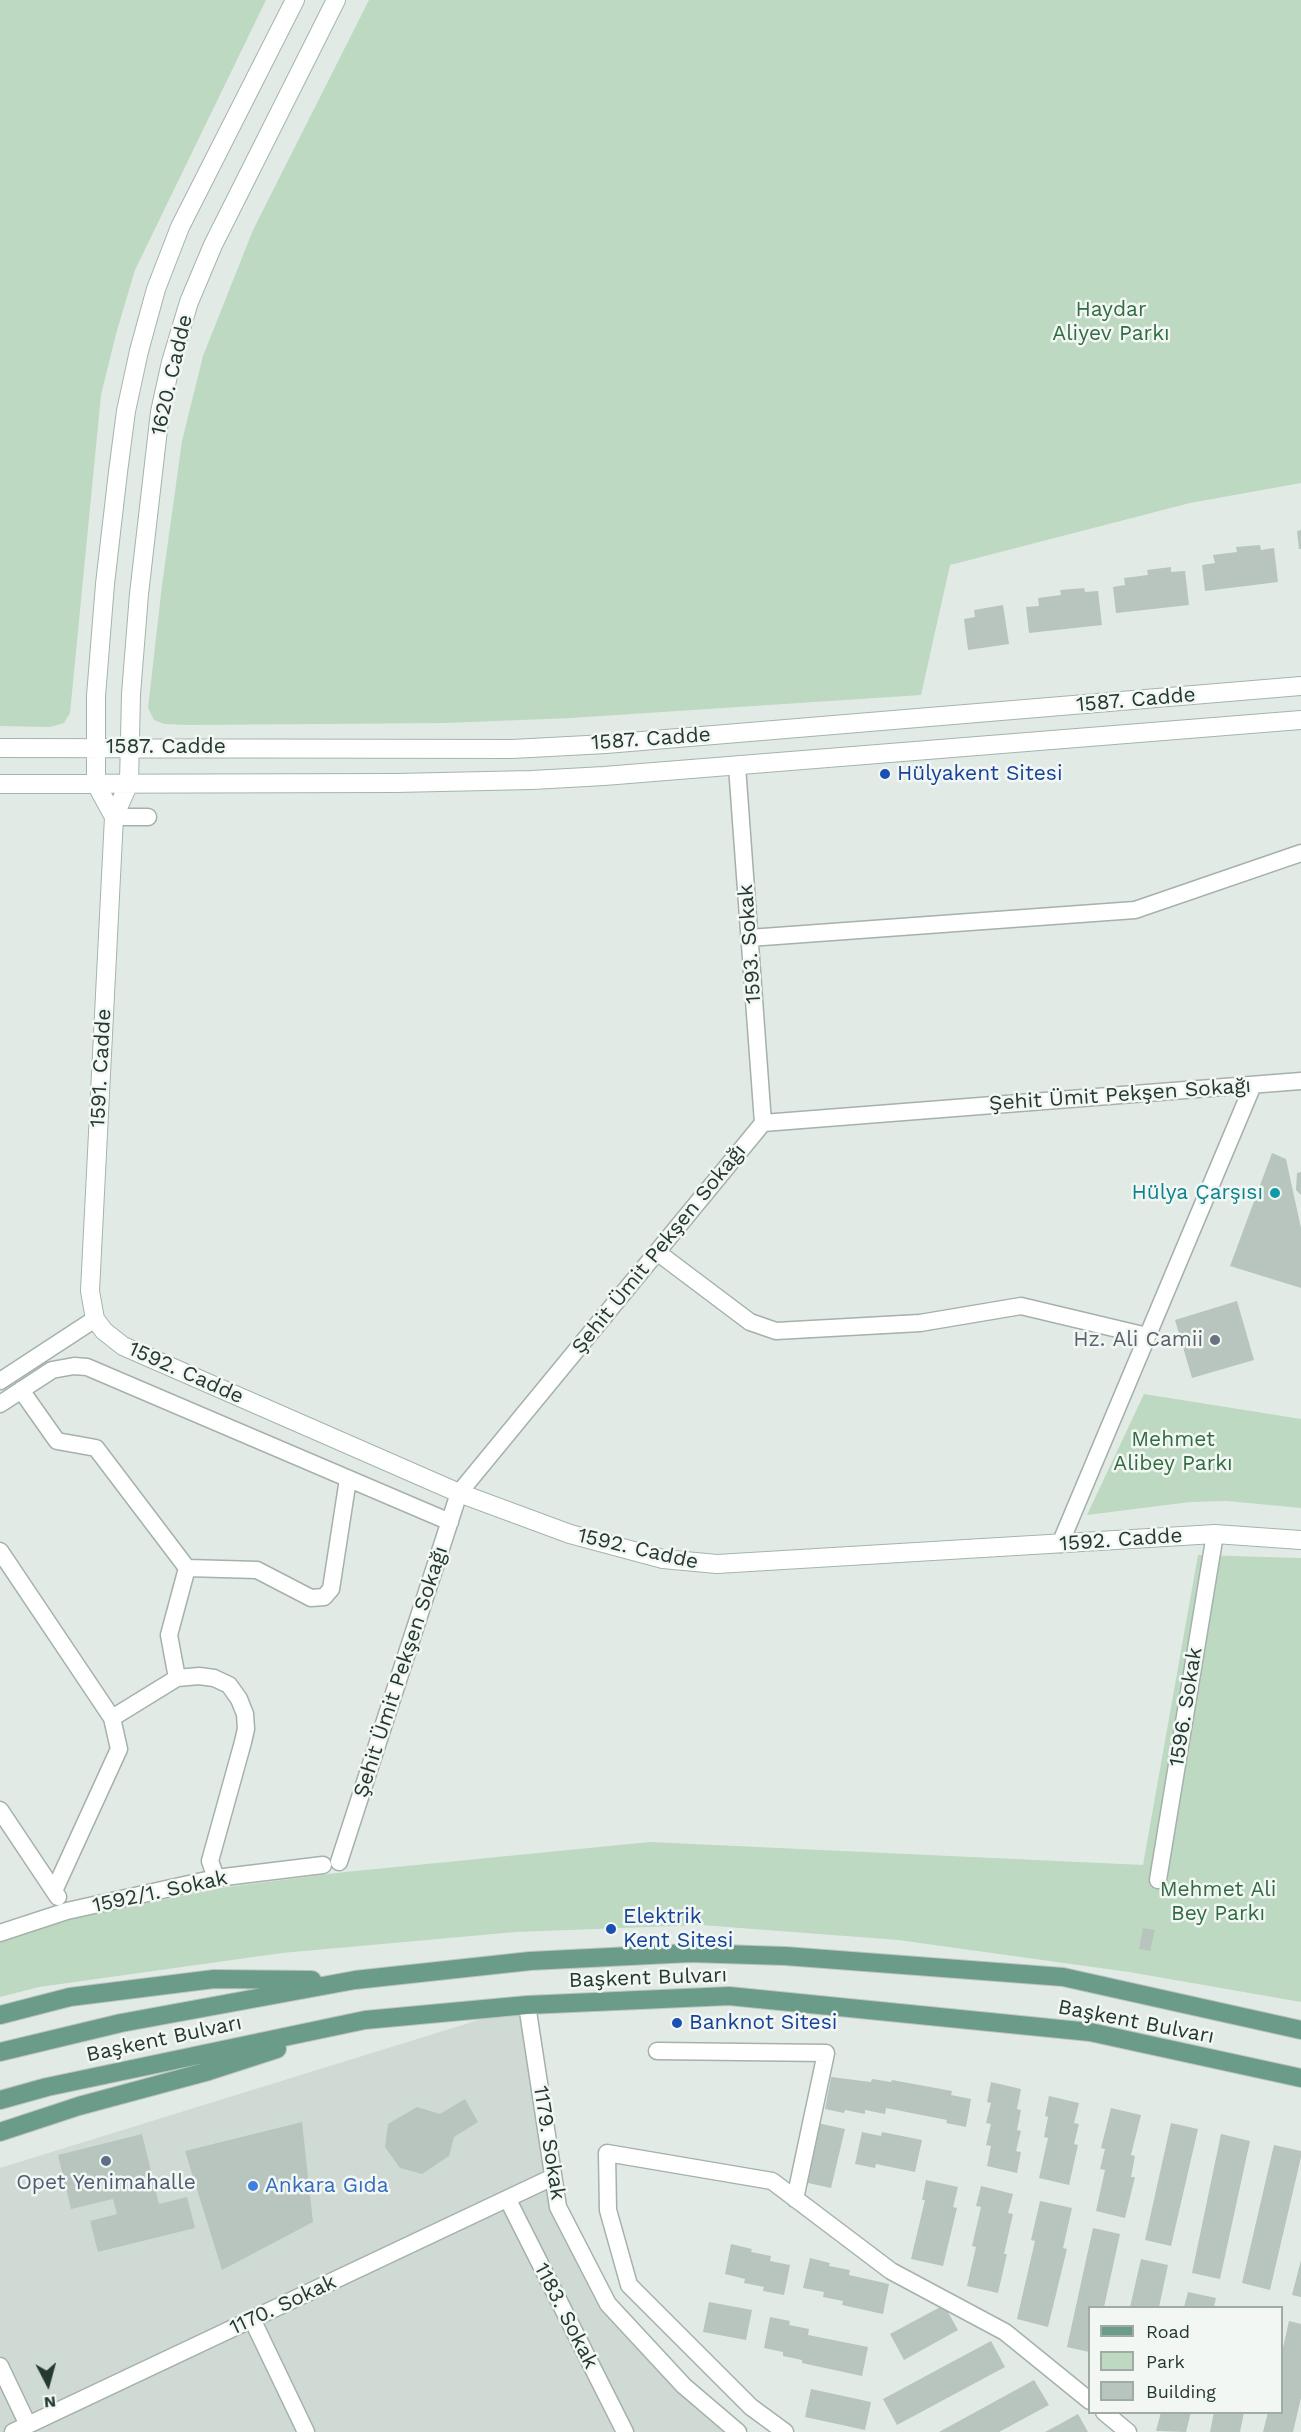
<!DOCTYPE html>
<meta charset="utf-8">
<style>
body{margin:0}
#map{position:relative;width:1301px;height:2432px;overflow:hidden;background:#e2eae5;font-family:"Work Sans",sans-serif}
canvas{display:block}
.legend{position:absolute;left:1088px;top:2306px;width:195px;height:108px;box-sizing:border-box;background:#f2f7f4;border:2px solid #a0aba6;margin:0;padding:8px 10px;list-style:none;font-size:18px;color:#243931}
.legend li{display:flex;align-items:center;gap:12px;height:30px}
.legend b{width:30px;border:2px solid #a0aba6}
.north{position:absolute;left:18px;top:2354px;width:60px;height:60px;-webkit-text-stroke:4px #f2f7f4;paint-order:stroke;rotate:174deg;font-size:16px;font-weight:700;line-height:24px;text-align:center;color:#243931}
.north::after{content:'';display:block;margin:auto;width:21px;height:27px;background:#243931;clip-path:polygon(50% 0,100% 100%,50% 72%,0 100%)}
</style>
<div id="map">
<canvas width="1301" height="2432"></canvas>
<ul class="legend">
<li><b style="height:8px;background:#6b9b89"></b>Road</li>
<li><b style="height:16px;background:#bdd9c1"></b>Park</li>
<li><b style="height:16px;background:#b7c5be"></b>Building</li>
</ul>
<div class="north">N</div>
</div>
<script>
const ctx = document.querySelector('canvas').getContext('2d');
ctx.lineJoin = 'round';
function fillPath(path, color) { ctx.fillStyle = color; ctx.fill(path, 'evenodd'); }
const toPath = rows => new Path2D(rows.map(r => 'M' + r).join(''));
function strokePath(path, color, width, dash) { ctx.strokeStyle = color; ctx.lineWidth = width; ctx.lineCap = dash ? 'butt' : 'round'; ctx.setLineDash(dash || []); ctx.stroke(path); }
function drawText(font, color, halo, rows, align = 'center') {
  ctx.font = font + ' "Work Sans",sans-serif'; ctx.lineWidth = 5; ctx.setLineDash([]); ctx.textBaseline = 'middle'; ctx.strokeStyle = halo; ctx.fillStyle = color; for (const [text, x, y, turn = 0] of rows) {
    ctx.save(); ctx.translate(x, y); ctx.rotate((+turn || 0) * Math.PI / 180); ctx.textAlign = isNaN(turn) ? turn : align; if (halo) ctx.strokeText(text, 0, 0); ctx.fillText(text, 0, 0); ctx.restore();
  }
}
const built = toPath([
 [527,2005,553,2177,608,2304,738,2432,0,2432,0,2168]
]);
const green = toPath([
 [0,0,266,0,135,270,116,334,101,395,70,713,64,723,50,727,0,726],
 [369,0,1301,0,1301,483,1190,503,950,565,921,695,571,718,445,723,188,725,165,724,154,720,148,708,162,585,182,441,203,356,253,230],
 [1144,1394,1301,1419,1301,1508,1227,1501,1190,1502,1087,1515],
 [1198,1555,1301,1558,1301,2002,1129,1972,898,1940,701,1925,516,1932,282,1953,39,1987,0,1997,0,1941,76,1918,220,1888,345,1872,650,1842,1143,1865]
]);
const building = toPath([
 [1301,530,1301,549,1299,549,1297,531],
 [1260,545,1261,550,1274,548,1278,582,1205,591,1202,565,1215,563,1213,555,1237,552,1236,547],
 [1171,567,1171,572,1185,571,1189,605,1116,613,1113,587,1125,585,1124,578,1148,575,1147,570],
 [1084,588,1085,592,1098,591,1102,625,1029,633,1026,607,1039,606,1038,598,1061,595,1060,590],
 [1003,605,1009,644,968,650,964,619,975,617,974,610],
 [1272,1153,1286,1159,1301,1228,1301,1288,1230,1266],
 [1301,1172,1301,1195,1296,1190,1297,1173],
 [1237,1301,1254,1360,1192,1378,1175,1320],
 [1143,1928,1155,1930,1150,1951,1139,1949],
 [831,2077,871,2082,872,2079,891,2082,892,2080,952,2091,951,2095,971,2099,966,2127,946,2123,947,2120,886,2108,885,2114,865,2110,865,2114,845,2110,844,2113,825,2109],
 [991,2082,1021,2089,1017,2109,1021,2110,1017,2130,1021,2131,1016,2151,1021,2152,1017,2173,987,2166,991,2146,986,2145,991,2124,986,2123,991,2103,987,2102],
 [1049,2096,1079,2103,1074,2123,1079,2124,1074,2144,1078,2145,1069,2185,1039,2178,1048,2138,1044,2137,1048,2117,1045,2116],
 [465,2099,478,2122,454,2137,449,2156,422,2174,400,2168,385,2147,388,2124,417,2107,440,2114],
 [1111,2108,1141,2115,1131,2155,1135,2156,1131,2177,1135,2177,1125,2218,1096,2211,1105,2170,1100,2169,1105,2149,1101,2148],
 [302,2122,313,2222,222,2270,185,2151],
 [813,2122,845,2129,831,2188,799,2181],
 [1171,2123,1198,2129,1171,2246,1145,2240],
 [862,2132,881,2136,882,2132,922,2140,915,2172,876,2164,875,2168,855,2164],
 [142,2134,159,2204,187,2197,195,2228,98,2252,90,2221,117,2214,113,2199,71,2209,58,2155],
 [1221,2134,1250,2141,1220,2279,1192,2273],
 [1274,2145,1301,2151,1301,2157,1270,2290,1242,2283],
 [926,2180,958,2187,953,2207,957,2208,943,2266,911,2259,925,2200,922,2200],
 [981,2186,1013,2194,1008,2213,1013,2214,1004,2254,1007,2254,998,2293,967,2286,976,2247,972,2246,981,2207,976,2206],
 [1040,2201,1072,2208,1063,2248,1067,2249,1048,2327,1017,2319,1035,2241,1031,2240],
 [1093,2228,1120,2234,1104,2307,1089,2307,1089,2352,1067,2347],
 [731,2244,752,2249,751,2252,771,2256,770,2261,790,2265,784,2295,763,2291,764,2287,744,2283,745,2279,725,2274],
 [810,2258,830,2263,829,2266,850,2270,849,2275,889,2284,883,2314,842,2305,843,2301,823,2297,824,2292,803,2288],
 [1141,2259,1168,2265,1159,2307,1130,2307],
 [1301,2260,1301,2297,1292,2295],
 [1188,2292,1216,2298,1214,2307,1184,2307],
 [709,2302,752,2310,746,2340,703,2332],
 [944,2305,958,2330,904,2360,890,2334],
 [770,2317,790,2321,789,2325,809,2329,808,2335,868,2347,862,2376,802,2363,802,2360,783,2356,783,2352,764,2348],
 [1289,2321,1301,2324,1301,2398,1293,2432,1263,2432,1268,2412,1282,2412,1282,2352],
 [991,2341,1005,2367,897,2425,883,2399],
 [1034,2380,1049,2405,1012,2425,999,2432,939,2432],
 [811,2389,871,2402,865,2430,805,2417],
 [1161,2412,1191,2412,1186,2432,1156,2431],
 [1214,2412,1244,2412,1240,2432,1210,2432],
 [1078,2414,1088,2432,1045,2432,1060,2424]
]);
const street = toPath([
 [737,766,763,1123],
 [114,817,148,817],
 [749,938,1135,910,1301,853],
 [657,1252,750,1322,776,1331,920,1323,1021,1306,1147,1336],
 [0,1381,95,1319],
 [21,1390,57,1441,96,1448,187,1568,169,1635,177,1678,112,1718],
 [0,1404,52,1370,74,1366,87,1367,450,1522],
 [1060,1544,1253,1085],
 [0,1551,112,1718,119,1749,54,1891],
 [187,1568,257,1570,311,1598,324,1597,331,1589,348,1479],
 [177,1678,199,1676,214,1678,229,1685,239,1699,245,1714,246,1729,243,1742,210,1861,216,1878],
 [0,1810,58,1897],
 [339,1862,459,1493,763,1123,1301,1081],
 [1158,1880,1215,1534],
 [0,1933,67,1911,216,1878,323,1865],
 [527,2005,558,2207,608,2304,684,2386,738,2432],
 [657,2051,826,2053,795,2199],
 [508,2200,625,2432],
 [252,2319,306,2432],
 [0,2366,28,2425],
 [1104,2412,1128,2432],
 [13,2432,553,2177],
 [785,2432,751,2407,629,2285,608,2210,607,2153,772,2181,891,2271,1005,2332,1090,2401]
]);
const secondary = toPath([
 [336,0,213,245,189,302,171,362,160,412,139,594,131,694,129,783,114,817,90,1291,95,1319,104,1331,123,1346,459,1493,570,1534,663,1559,717,1564,1215,1534,1301,1540],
 [0,748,512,749,606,744,1301,686],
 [0,784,396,783,532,780,604,776,1301,720],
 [114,817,96,784,96,696,105,584,118,472,126,411,139,351,156,289,180,227,295,0]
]);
const primary = toPath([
 [0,2015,70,1997,214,1979,312,1980],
 [0,2052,121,2023,355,1980,530,1961,690,1953,785,1956,1063,1977,1301,2030],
 [0,2100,47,2087,365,2020,527,2005,729,1996,1090,2032,1301,2078],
 [0,2132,79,2106,209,2071,277,2049]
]);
const markers = [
 [885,774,6,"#1a4fb4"],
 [1275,1193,6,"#0f9aa8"],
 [1215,1340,6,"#6b7280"],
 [611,1929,6,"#1a4fb4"],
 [677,2023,6,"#1a4fb4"],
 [106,2161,6,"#5c6f8a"],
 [253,2186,6,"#3f7fe0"]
];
const parkNames = [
 ["Haydar",1111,310],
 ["Aliyev Parkı",1111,334],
 ["Mehmet",1173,1440],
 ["Alibey Parkı",1173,1464],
 ["Mehmet Ali",1218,1890],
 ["Bey Parkı",1218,1914]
];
const streetNames = [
 ["1620. Cadde",172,375,-77],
 ["1587. Cadde",1136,700,-5],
 ["1587. Cadde",651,739,-4],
 ["1587. Cadde",166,747],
 ["1593. Sokak",750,944,-94],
 ["1591. Cadde",101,1068,-87],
 ["Şehit Ümit Pekşen Sokağı",1120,1095,-4],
 ["Şehit Ümit Pekşen Sokağı",659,1249,-51],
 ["1592. Cadde",186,1373,24],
 ["1592. Cadde",1121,1540,-4],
 ["1592. Cadde",638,1549,13],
 ["Şehit Ümit Pekşen Sokağı",401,1672,-72],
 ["1596. Sokak",1186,1707,-81],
 ["1592/1. Sokak",160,1892,-12],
 ["Başkent Bulvarı",648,1978,-2],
 ["Başkent Bulvarı",1136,2022,11],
 ["Başkent Bulvarı",164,2039,-12],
 ["1179. Sokak",549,2143,81],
 ["1170. Sokak",283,2305,-25],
 ["1183. Sokak",566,2316,63]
];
const transitNames = [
 ["Hülyakent Sitesi",897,774],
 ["Elektrik",623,1917],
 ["Kent Sitesi",623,1941],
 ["Banknot Sitesi",689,2023]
];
const cultureNames = [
 ["Hülya Çarşısı",1263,1193]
];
const worshipNames = [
 ["Hz. Ali Camii",1203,1340]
];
const serviceNames = [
 ["Opet Yenimahalle",106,2183]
];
const shopNames = [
 ["Ankara Gıda",265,2186]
];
fillPath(built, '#d0dad4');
fillPath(green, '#bdd9c1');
fillPath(building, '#b7c5be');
strokePath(street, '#a5b1ab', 19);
strokePath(secondary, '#a2b5ac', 20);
strokePath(primary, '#bdc4c1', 20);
strokePath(street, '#fff', 16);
strokePath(secondary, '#fff', 18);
strokePath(primary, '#6b9b89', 18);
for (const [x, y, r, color] of markers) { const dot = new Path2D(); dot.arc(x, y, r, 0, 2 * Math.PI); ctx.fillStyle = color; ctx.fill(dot); strokePath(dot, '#f2f7f4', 2); }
drawText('21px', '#326c42', '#f2f7f4', parkNames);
drawText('21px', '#243931', '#f2f7f4', streetNames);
drawText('21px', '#164399', '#f2f7f4', transitNames, 'left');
drawText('21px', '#0d838f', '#f2f7f4', cultureNames, 'right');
drawText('21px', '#5b616d', '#f2f7f4', worshipNames, 'right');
drawText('21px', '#4e5e75', '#f2f7f4', serviceNames);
drawText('21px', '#366cbe', '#f2f7f4', shopNames, 'left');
</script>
